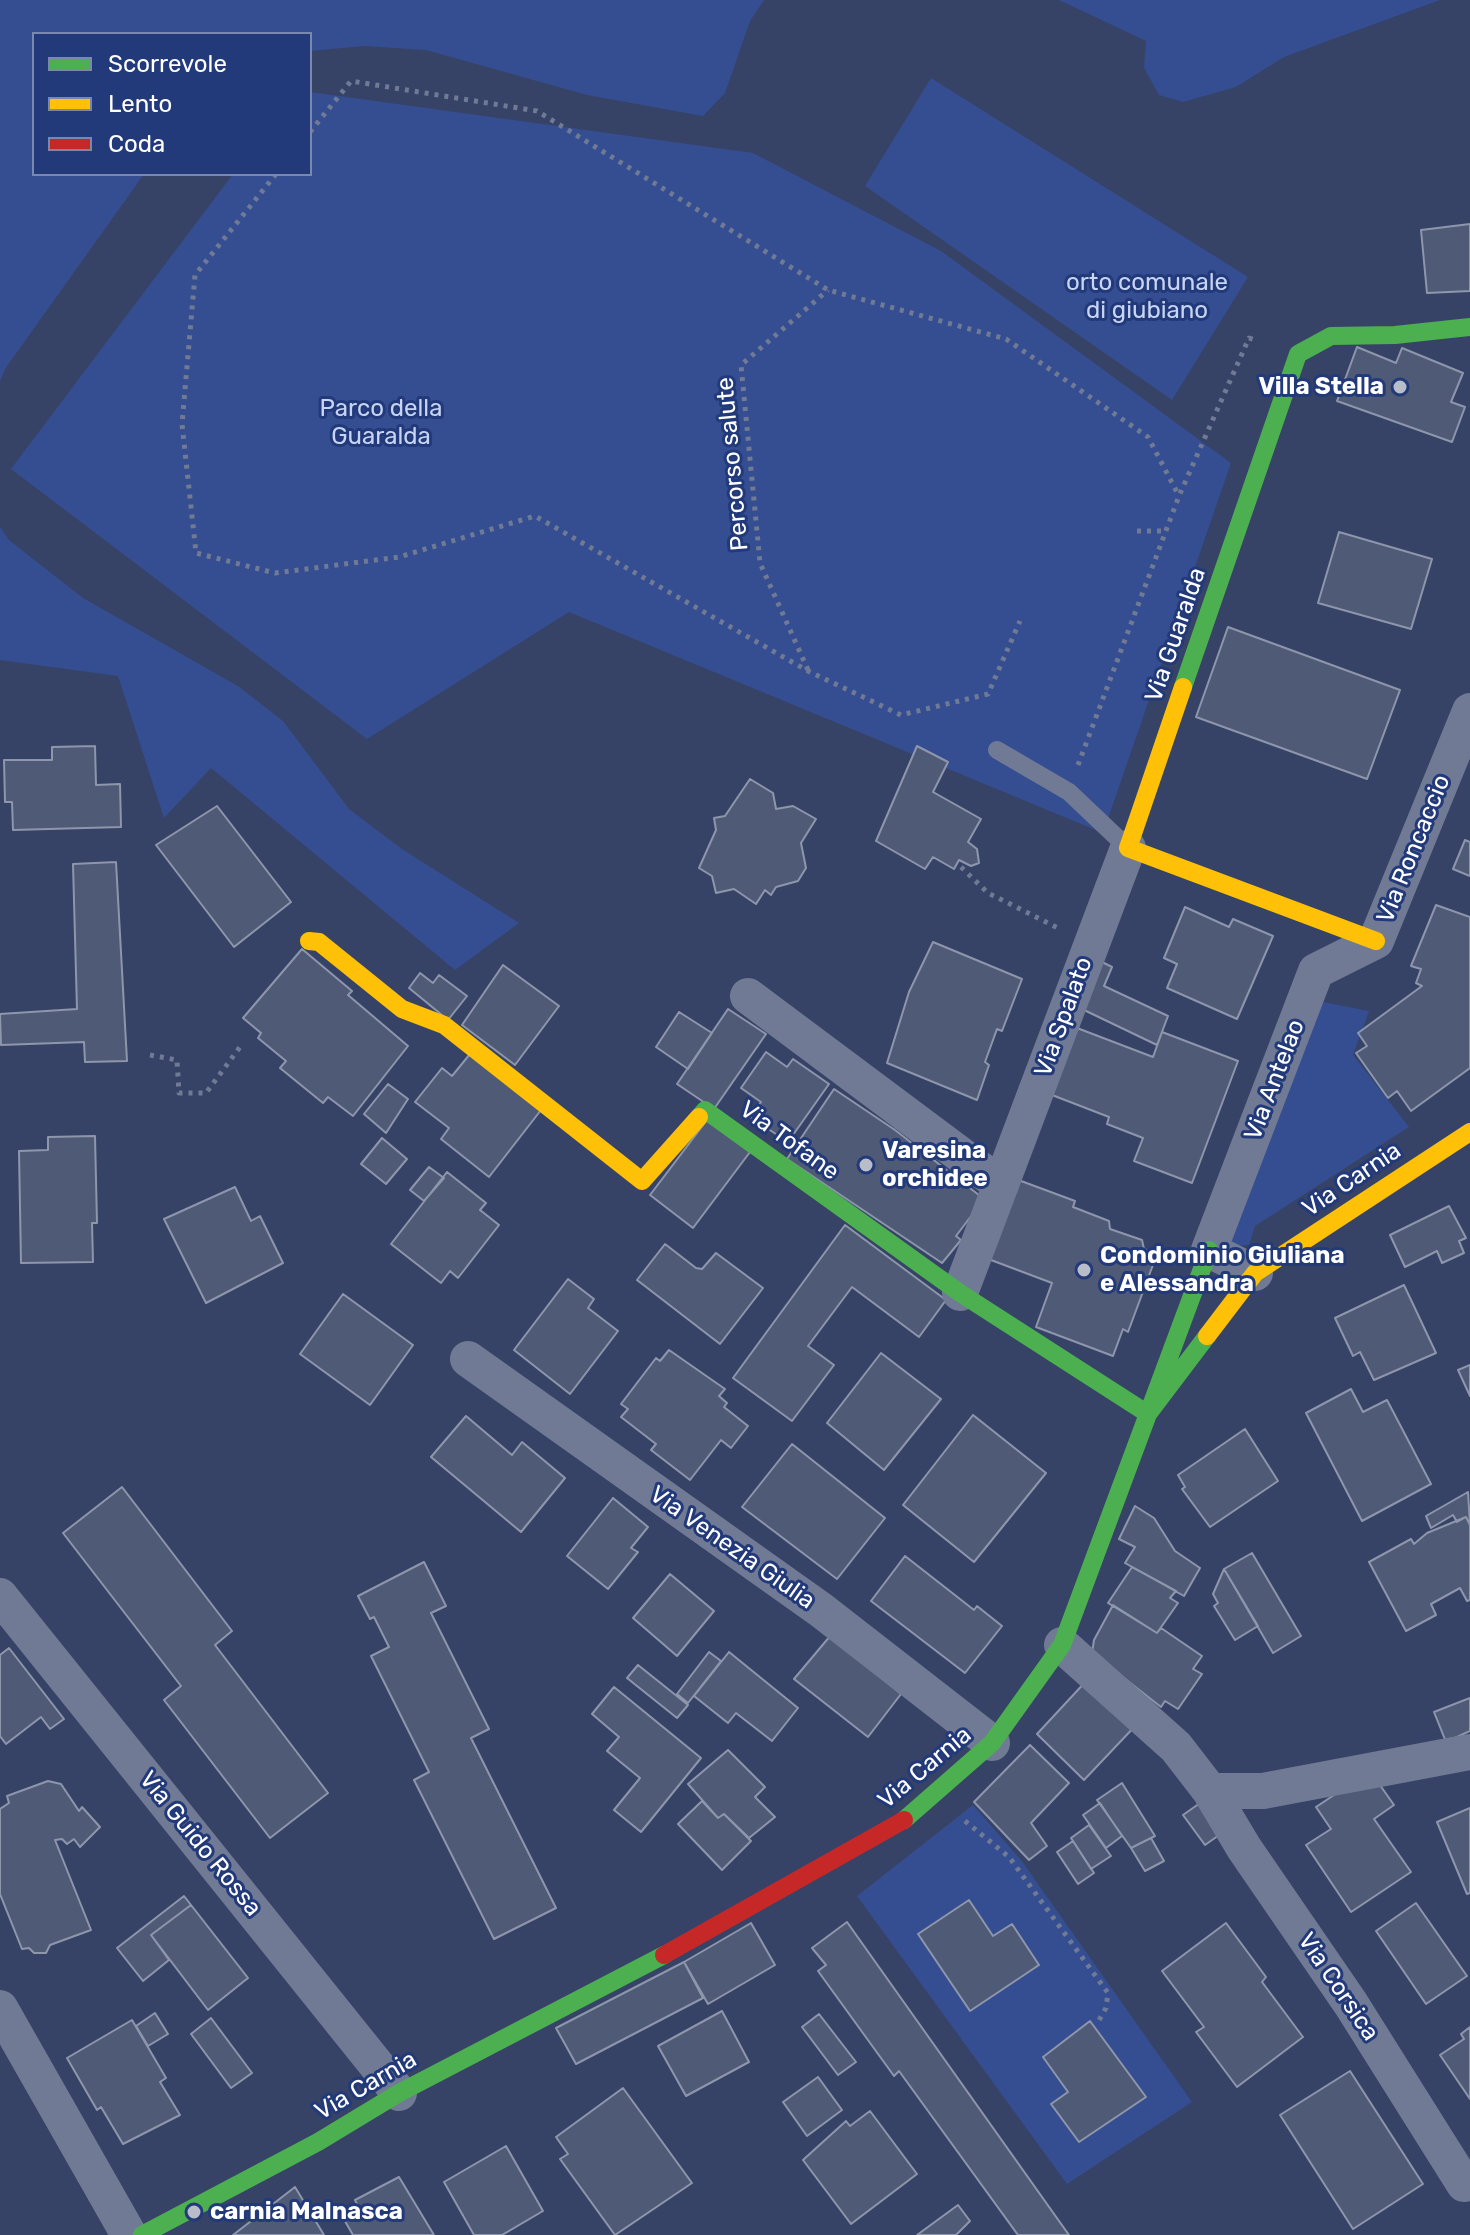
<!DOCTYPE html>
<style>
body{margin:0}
#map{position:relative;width:1470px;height:2235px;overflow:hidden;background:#364366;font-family:Rubik,sans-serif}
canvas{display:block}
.legend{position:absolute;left:32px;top:32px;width:280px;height:144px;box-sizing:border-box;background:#22397a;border:2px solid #7a88af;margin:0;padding:10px 14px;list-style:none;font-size:24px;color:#fff}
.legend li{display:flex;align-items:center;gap:16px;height:40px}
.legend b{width:40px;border:2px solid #7a88af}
</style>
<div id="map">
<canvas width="1470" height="2235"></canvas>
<ul class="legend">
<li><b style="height:10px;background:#4caf50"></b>Scorrevole</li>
<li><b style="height:10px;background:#ffc107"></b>Lento</li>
<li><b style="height:10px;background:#c62828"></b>Coda</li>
</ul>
</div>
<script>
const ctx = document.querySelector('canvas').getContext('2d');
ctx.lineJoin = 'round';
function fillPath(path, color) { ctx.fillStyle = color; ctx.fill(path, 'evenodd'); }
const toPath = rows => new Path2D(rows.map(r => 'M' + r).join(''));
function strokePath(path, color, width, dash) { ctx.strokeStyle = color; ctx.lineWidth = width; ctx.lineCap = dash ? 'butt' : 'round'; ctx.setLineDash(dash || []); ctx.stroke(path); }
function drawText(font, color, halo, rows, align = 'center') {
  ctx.font = font + ' Rubik,sans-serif'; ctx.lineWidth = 6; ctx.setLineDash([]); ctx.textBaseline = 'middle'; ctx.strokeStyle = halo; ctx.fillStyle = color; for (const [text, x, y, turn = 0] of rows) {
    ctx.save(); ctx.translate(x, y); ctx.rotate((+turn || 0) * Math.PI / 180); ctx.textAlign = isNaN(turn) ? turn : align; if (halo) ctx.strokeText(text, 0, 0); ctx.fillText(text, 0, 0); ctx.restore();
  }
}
const green = toPath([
 [0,0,764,0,750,21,725,93,703,116,587,95,426,50,364,46,310,51,310,34,34,34,34,174,144,174,5,369,0,381],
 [1059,0,1440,0,1284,57,1236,87,1183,102,1159,95,1144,68,1146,41],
 [931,78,1248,277,1172,400,865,186],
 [310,92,753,153,941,251,1231,463,1103,833,569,612,367,739,11,469,233,174,310,174],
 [0,527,9,540,83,598,238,686,283,721,349,809,402,849,519,923,455,970,211,768,164,818,118,676,0,660],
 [1323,1002,1369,1011,1353,1055,1409,1127,1255,1226,1249,1245,1234,1246,1227,1238],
 [973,1805,1021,1860,1192,2102,1067,2184,857,1896]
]);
const building = toPath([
 [1470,224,1470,291,1427,293,1421,230,1470,224],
 [1357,347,1396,363,1402,348,1463,373,1451,402,1465,407,1452,442,1337,401,1357,347],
 [1339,532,1432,559,1411,629,1318,603,1339,532],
 [1228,627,1400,690,1367,779,1196,717,1228,627],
 [95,746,96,785,120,784,121,827,13,830,12,802,5,802,4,760,52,760,52,747,95,746],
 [917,746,948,762,933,792,981,819,968,842,977,849,979,863,971,866,959,860,954,869,933,857,925,869,876,841,917,746],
 [750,779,773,793,776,809,793,806,816,819,801,843,806,868,798,881,776,887,771,895,765,890,756,904,734,889,716,893,712,876,699,868,716,830,714,818,725,816,750,779],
 [217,806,291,902,234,947,156,845,217,806],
 [1465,840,1470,842,1470,876,1453,869,1465,840],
 [116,862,127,1061,85,1062,84,1042,1,1045,0,1014,77,1009,73,864,116,862],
 [1436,905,1470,917,1470,1068,1411,1111,1397,1091,1388,1098,1356,1053,1367,1046,1358,1033,1422,986,1416,983,1421,969,1411,966,1436,905],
 [1185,907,1229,927,1233,919,1273,936,1237,1019,1167,988,1177,964,1164,958,1185,907],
 [933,942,1022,979,1002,1031,997,1029,985,1062,989,1065,977,1100,887,1063,909,992,933,942],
 [302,949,352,991,348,995,408,1046,353,1116,328,1097,323,1103,280,1068,286,1061,258,1038,261,1033,243,1018,302,949],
 [1096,959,1112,967,1104,986,1168,1016,1157,1045,1084,1010,1096,959],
 [503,965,559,1006,515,1065,462,1025,503,965],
 [420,973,433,983,439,975,467,996,448,1020,409,988,420,973],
 [728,1009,766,1034,714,1109,677,1084,728,1009],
 [679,1012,712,1033,688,1069,656,1047,679,1012],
 [1077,1028,1153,1057,1162,1032,1238,1061,1192,1183,1134,1161,1143,1138,1107,1124,1109,1117,1052,1095,1077,1028],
 [766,1052,787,1067,793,1059,829,1084,788,1142,750,1117,761,1102,741,1088,766,1052],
 [470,1054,541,1110,489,1177,441,1139,449,1128,415,1102,442,1068,452,1076,470,1054],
 [388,1084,408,1099,386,1133,364,1114,388,1084],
 [834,1089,895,1130,984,1199,956,1236,961,1240,942,1263,787,1159,834,1089],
 [707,1120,750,1152,693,1228,650,1195,707,1120],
 [95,1136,97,1223,92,1223,93,1262,21,1263,19,1151,48,1150,48,1137,95,1136],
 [382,1138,407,1159,386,1184,361,1164,382,1138],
 [429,1167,444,1178,424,1201,410,1190,429,1167],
 [447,1172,486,1203,480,1210,499,1225,458,1278,450,1271,441,1283,391,1244,447,1172],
 [1013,1178,1075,1201,1073,1207,1109,1221,1110,1229,1142,1240,1144,1249,1157,1254,1128,1332,1123,1329,1113,1356,1036,1327,1052,1283,983,1257,1013,1178],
 [235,1187,251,1221,260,1216,283,1263,206,1303,164,1219,235,1187],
 [1449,1206,1466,1238,1459,1241,1464,1253,1442,1263,1437,1251,1405,1267,1390,1235,1449,1206],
 [845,1225,946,1300,919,1337,852,1287,808,1346,834,1365,792,1421,733,1378,845,1225],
 [665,1244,696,1268,702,1269,716,1253,763,1288,720,1344,637,1280,665,1244],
 [568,1279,594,1299,588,1308,618,1331,570,1394,514,1350,568,1279],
 [1404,1285,1436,1353,1374,1380,1360,1352,1353,1356,1335,1318,1404,1285],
 [343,1294,413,1345,370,1405,300,1354,343,1294],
 [669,1350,725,1389,719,1396,727,1403,724,1407,748,1426,731,1448,721,1440,690,1480,651,1450,656,1444,621,1417,628,1409,621,1404,656,1358,660,1361,669,1350],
 [881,1353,941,1399,884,1470,827,1423,881,1353],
 [1470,1365,1470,1396,1458,1370,1470,1365],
 [1351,1389,1363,1412,1387,1400,1431,1484,1362,1521,1306,1413,1351,1389],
 [973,1415,1046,1473,974,1562,903,1505,973,1415],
 [466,1416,512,1455,522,1442,565,1478,521,1532,431,1457,466,1416],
 [1245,1429,1278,1481,1210,1527,1182,1489,1185,1487,1178,1475,1245,1429],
 [792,1444,885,1518,837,1579,742,1507,792,1444],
 [122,1487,232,1631,215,1645,328,1793,270,1838,164,1700,181,1686,63,1533,122,1487],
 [1468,1492,1470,1525,1466,1517,1457,1522,1453,1515,1431,1528,1426,1516,1468,1492],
 [613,1498,648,1527,631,1548,638,1552,608,1589,567,1556,613,1498],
 [1135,1506,1154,1518,1175,1551,1200,1568,1184,1596,1125,1563,1135,1547,1119,1539,1135,1506],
 [1466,1517,1470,1525,1470,1600,1467,1601,1460,1588,1431,1604,1436,1615,1406,1631,1369,1562,1411,1539,1414,1544,1427,1533,1466,1517],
 [1252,1553,1301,1636,1273,1653,1224,1569,1252,1553],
 [905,1556,974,1610,977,1606,1002,1626,965,1673,871,1601,905,1556],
 [424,1562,446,1606,431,1613,489,1729,471,1738,556,1908,494,1939,414,1780,429,1772,371,1656,389,1647,374,1617,370,1619,358,1596,424,1562],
 [1132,1567,1176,1591,1170,1598,1178,1603,1157,1633,1108,1603,1132,1567],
 [1224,1569,1258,1626,1235,1640,1214,1606,1218,1603,1213,1594,1224,1569],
 [670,1574,714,1611,677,1656,633,1618,670,1574],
 [1113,1605,1157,1633,1161,1628,1202,1656,1193,1669,1202,1674,1178,1709,1165,1701,1161,1707,1092,1653,1094,1640,1113,1605],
 [831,1635,901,1694,868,1737,794,1679,831,1635],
 [9,1648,64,1719,50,1729,41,1717,6,1744,0,1736,0,1655,9,1648],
 [709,1652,721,1661,688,1703,677,1694,709,1652],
 [729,1652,798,1708,772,1741,736,1713,728,1723,694,1696,729,1652],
 [638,1665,688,1705,677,1718,627,1678,638,1665],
 [1089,1678,1138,1723,1084,1780,1037,1734,1089,1678],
 [614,1687,701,1758,641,1832,614,1810,640,1778,607,1751,619,1737,592,1714,614,1687],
 [1470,1698,1470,1731,1446,1742,1434,1712,1470,1698],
 [1030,1745,1069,1783,1031,1823,1047,1846,1029,1860,974,1802,1030,1745],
 [728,1750,765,1787,755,1797,775,1817,749,1838,724,1814,718,1818,688,1784,728,1750],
 [1370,1771,1394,1805,1374,1819,1411,1872,1351,1912,1306,1845,1331,1829,1316,1807,1370,1771],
 [48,1781,61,1784,79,1811,82,1807,100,1827,80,1847,74,1839,67,1844,62,1839,55,1840,91,1930,50,1945,46,1953,34,1953,29,1948,22,1949,0,1894,0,1809,9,1803,7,1796,48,1781],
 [1122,1783,1155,1836,1131,1848,1097,1800,1122,1783],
 [702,1801,718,1818,724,1814,751,1841,722,1870,678,1824,702,1801],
 [1100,1803,1122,1836,1106,1848,1083,1815,1100,1803],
 [1200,1803,1222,1833,1205,1845,1183,1815,1200,1803],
 [1470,1808,1470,1893,1467,1894,1437,1822,1470,1808],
 [1089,1825,1111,1856,1091,1869,1071,1838,1089,1825],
 [1151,1838,1164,1861,1145,1871,1131,1848,1151,1838],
 [1073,1841,1094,1873,1078,1884,1057,1852,1073,1841],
 [184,1896,191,1905,151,1935,169,1960,143,1981,117,1948,184,1896],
 [969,1900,993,1936,1012,1924,1039,1965,970,2011,918,1934,969,1900],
 [1416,1903,1467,1976,1426,2004,1376,1931,1416,1903],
 [191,1905,248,1978,208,2010,151,1935,191,1905],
 [847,1922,1069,2235,1018,2235,899,2071,894,2076,818,1971,826,1965,812,1948,847,1922],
 [751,1923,775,1965,708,2004,684,1962,751,1923],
 [1226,1923,1266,1977,1262,1982,1303,2037,1237,2087,1196,2032,1204,2027,1162,1971,1226,1923],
 [684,1962,703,1998,576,2064,556,2028,684,1962],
 [722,2011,749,2062,686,2096,658,2046,722,2011],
 [155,2013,168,2034,148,2046,136,2026,155,2013],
 [819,2014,856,2062,838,2075,802,2027,819,2014],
 [211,2018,252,2073,231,2088,191,2034,211,2018],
 [132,2020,166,2078,160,2082,180,2115,123,2144,101,2107,97,2110,67,2058,132,2020],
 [1090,2021,1146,2097,1079,2142,1051,2104,1068,2092,1043,2057,1090,2021],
 [1470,2027,1470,2099,1440,2055,1464,2039,1461,2034,1470,2027],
 [1350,2071,1423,2184,1353,2229,1280,2115,1350,2071],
 [818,2077,842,2110,807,2136,783,2102,818,2077],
 [623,2088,692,2183,615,2235,560,2159,568,2154,556,2137,623,2088],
 [870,2111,917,2174,851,2224,803,2160,846,2121,850,2126,870,2111],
 [506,2146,543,2211,502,2235,474,2235,444,2182,506,2146],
 [399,2177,434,2235,353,2235,342,2216,358,2206,355,2200,399,2177],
 [295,2187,324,2235,233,2235,295,2187],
 [958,2205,970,2221,956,2235,917,2235,958,2205]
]);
const path = toPath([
 [310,132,351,81,537,111,828,290,1006,339,1148,437,1179,496],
 [276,174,195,275,182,424,196,553,275,573,399,557,535,516,808,671,901,715,988,694,1020,621],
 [1137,531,1164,531],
 [808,670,760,563,741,365,828,290],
 [1078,765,1179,496,1249,338,1258,341],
 [961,867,988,893,1058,928],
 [150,1055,177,1060,179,1093,206,1093,240,1047],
 [965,1821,1009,1857,1108,1993,1106,2008,1098,2022]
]);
const lane = toPath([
 [997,750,1069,792,1128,848]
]);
const street = toPath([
 [748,996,1001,1185],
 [1255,1273,1209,1250,1316,971,1376,941,1470,711],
 [960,1293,1128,848],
 [468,1359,821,1610,992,1743],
 [0,1596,399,2093],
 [1062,1645,1176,1747,1210,1791,1263,1791,1470,1752],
 [1210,1791,1244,1848,1351,2004,1464,2184],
 [0,2008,129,2235]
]);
const fast = toPath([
 [1183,687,1298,354,1331,336,1395,335,1470,327],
 [699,1117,705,1110,960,1293,1148,1414,1209,1250],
 [904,1820,992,1743,1062,1645,1148,1414,1207,1336],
 [142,2235,318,2142,399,2093,664,1955]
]);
const slow = toPath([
 [1183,687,1128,848,1376,941],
 [309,941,319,942,402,1009,444,1025,642,1181,699,1117],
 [1207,1336,1255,1273,1470,1132]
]);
const jam = toPath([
 [664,1955,904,1820]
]);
const markers = [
 [1400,387,8,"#b9bdc9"],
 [866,1165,8,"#b9bdc9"],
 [1084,1270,8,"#b9bdc9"],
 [194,2212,8,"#b9bdc9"]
];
const parkNames = [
 ["orto comunale",1147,283],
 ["di giubiano",1147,311],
 ["Parco della",381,409],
 ["Guaralda",381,437]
];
const poiNames = [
 ["Villa Stella",1384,387,"right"],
 ["Varesina",882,1151],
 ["orchidee",882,1179],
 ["Condominio Giuliana",1100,1256],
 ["e Alessandra",1100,1284],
 ["carnia Malnasca",210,2212]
];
const streetNames = [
 ["Percorso salute",733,464,-95],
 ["Via Guaralda",1176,635,-71],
 ["Via Roncaccio",1414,849,-68],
 ["Via Spalato",1064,1017,-70],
 ["Via Antelao",1275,1080,-69],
 ["Via Tofane",789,1141,36],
 ["Via Carnia",1352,1180,-34],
 ["Via Venezia Giulia",732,1548,35],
 ["Via Carnia",925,1768,-40],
 ["Via Guido Rossa",200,1844,51],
 ["Via Corsica",1338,1987,56],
 ["Via Carnia",366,2086,-30]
];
fillPath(green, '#354e91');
fillPath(building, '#4f5a76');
strokePath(building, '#8e96ac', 2);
strokePath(path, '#707a95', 5, [4, 6]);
strokePath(lane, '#707a95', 18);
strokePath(street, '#707a95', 36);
strokePath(fast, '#4caf50', 18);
strokePath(slow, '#ffc107', 18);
strokePath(jam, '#c62828', 18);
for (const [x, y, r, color] of markers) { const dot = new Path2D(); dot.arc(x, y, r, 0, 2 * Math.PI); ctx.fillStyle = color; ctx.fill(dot); strokePath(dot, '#22397a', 3); }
drawText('24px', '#c7d4f4', '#22397a', parkNames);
drawText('bold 24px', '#fff', '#22397a', poiNames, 'left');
drawText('24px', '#fff', '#22397a', streetNames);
</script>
